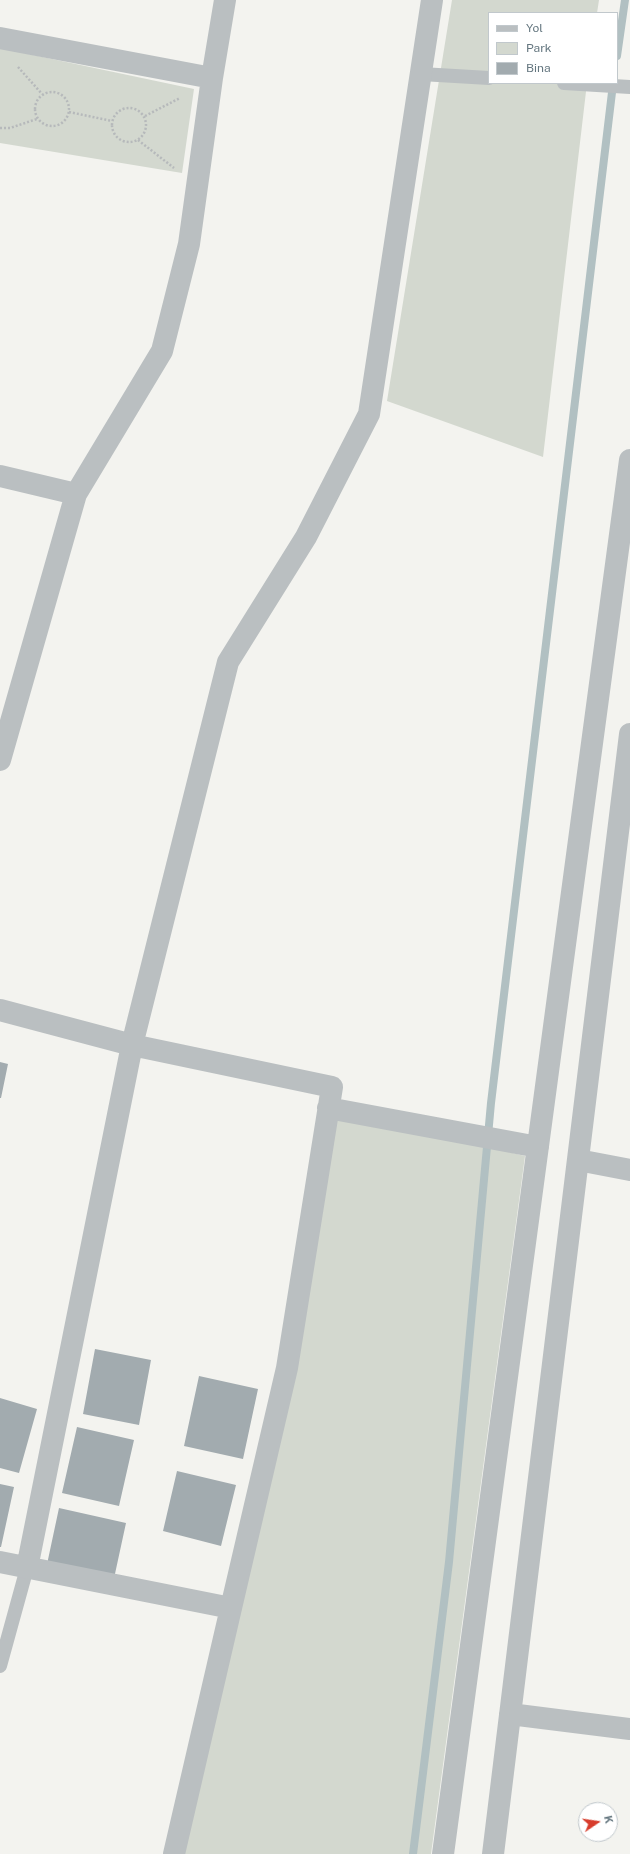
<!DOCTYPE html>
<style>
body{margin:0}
#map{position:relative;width:630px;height:1854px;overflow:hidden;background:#f3f3ef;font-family:"Public Sans",sans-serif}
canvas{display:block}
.legend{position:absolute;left:488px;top:12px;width:130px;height:72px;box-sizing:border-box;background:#fff;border:1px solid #c1c8cc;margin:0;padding:5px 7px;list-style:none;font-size:12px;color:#64767f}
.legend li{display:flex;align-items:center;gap:8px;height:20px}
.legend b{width:20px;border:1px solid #c1c8cc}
.north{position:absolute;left:578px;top:1802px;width:40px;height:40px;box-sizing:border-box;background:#fff;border:1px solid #c1c8cc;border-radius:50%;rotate:77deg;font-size:11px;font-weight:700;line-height:16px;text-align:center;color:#64767f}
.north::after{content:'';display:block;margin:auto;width:14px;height:18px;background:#d73c2c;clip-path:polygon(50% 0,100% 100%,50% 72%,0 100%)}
</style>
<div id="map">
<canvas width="630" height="1854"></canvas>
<ul class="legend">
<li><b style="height:5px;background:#babfc1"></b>Yol</li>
<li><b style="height:11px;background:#d3d8cf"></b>Park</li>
<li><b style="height:11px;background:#a2abaf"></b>Bina</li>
</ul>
<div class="north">K</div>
</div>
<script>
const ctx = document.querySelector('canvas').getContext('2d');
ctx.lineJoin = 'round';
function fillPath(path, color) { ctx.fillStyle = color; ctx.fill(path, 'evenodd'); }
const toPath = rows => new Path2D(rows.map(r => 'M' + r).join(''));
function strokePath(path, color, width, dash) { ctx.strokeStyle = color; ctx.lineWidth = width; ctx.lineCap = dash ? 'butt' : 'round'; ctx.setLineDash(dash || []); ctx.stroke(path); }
const green = toPath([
 [452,0,599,0,597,13,489,13,489,83,587,83,543,457,387,401],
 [0,48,194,89,182,173,0,143],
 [339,1110,525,1156,431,1854,178,1854]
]);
const stream = toPath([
 [617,56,625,0],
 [413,1854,449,1562,491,1103,613,84]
]);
const building = toPath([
 [0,1062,8,1064,1,1098,0,1098],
 [95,1349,151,1360,139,1425,83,1414],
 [199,1376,258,1389,243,1459,184,1446],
 [0,1398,37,1409,19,1473,0,1468],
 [77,1427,134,1440,119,1506,62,1493],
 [177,1471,236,1485,221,1546,163,1531],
 [0,1484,14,1487,1,1547,0,1547],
 [59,1508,126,1523,113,1583,46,1569]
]);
const path = toPath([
 [18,67,42,94],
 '35 109a17 17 0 1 1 34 0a17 17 0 1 1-34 0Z',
 '112 125a17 17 0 1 1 34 0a17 17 0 1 1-34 0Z',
 [69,112,112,121],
 [145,116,180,98],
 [0,128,10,128,37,119],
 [138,140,174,168]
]);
const lane = toPath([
 [421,74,489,78],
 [564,83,630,87],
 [0,1666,27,1568]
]);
const street = toPath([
 [0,38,212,78],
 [0,476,76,494],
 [0,760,76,494,162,351,189,244,212,78,225,0],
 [0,1010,132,1045,332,1087,287,1368,231,1608,0,1562],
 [328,1108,538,1147],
 [578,1160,630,1170],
 [27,1568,132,1045,228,662,306,537,369,414,432,0],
 [510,1714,630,1729],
 [174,1854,231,1608],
 [443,1854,630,460],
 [493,1854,630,734]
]);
fillPath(green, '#d3d8cf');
strokePath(stream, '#b1c0c2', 8);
fillPath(building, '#a2abaf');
strokePath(path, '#b6b9bb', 2.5, [2, 2]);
strokePath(lane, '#babfc1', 14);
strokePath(street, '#babfc1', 22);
</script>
